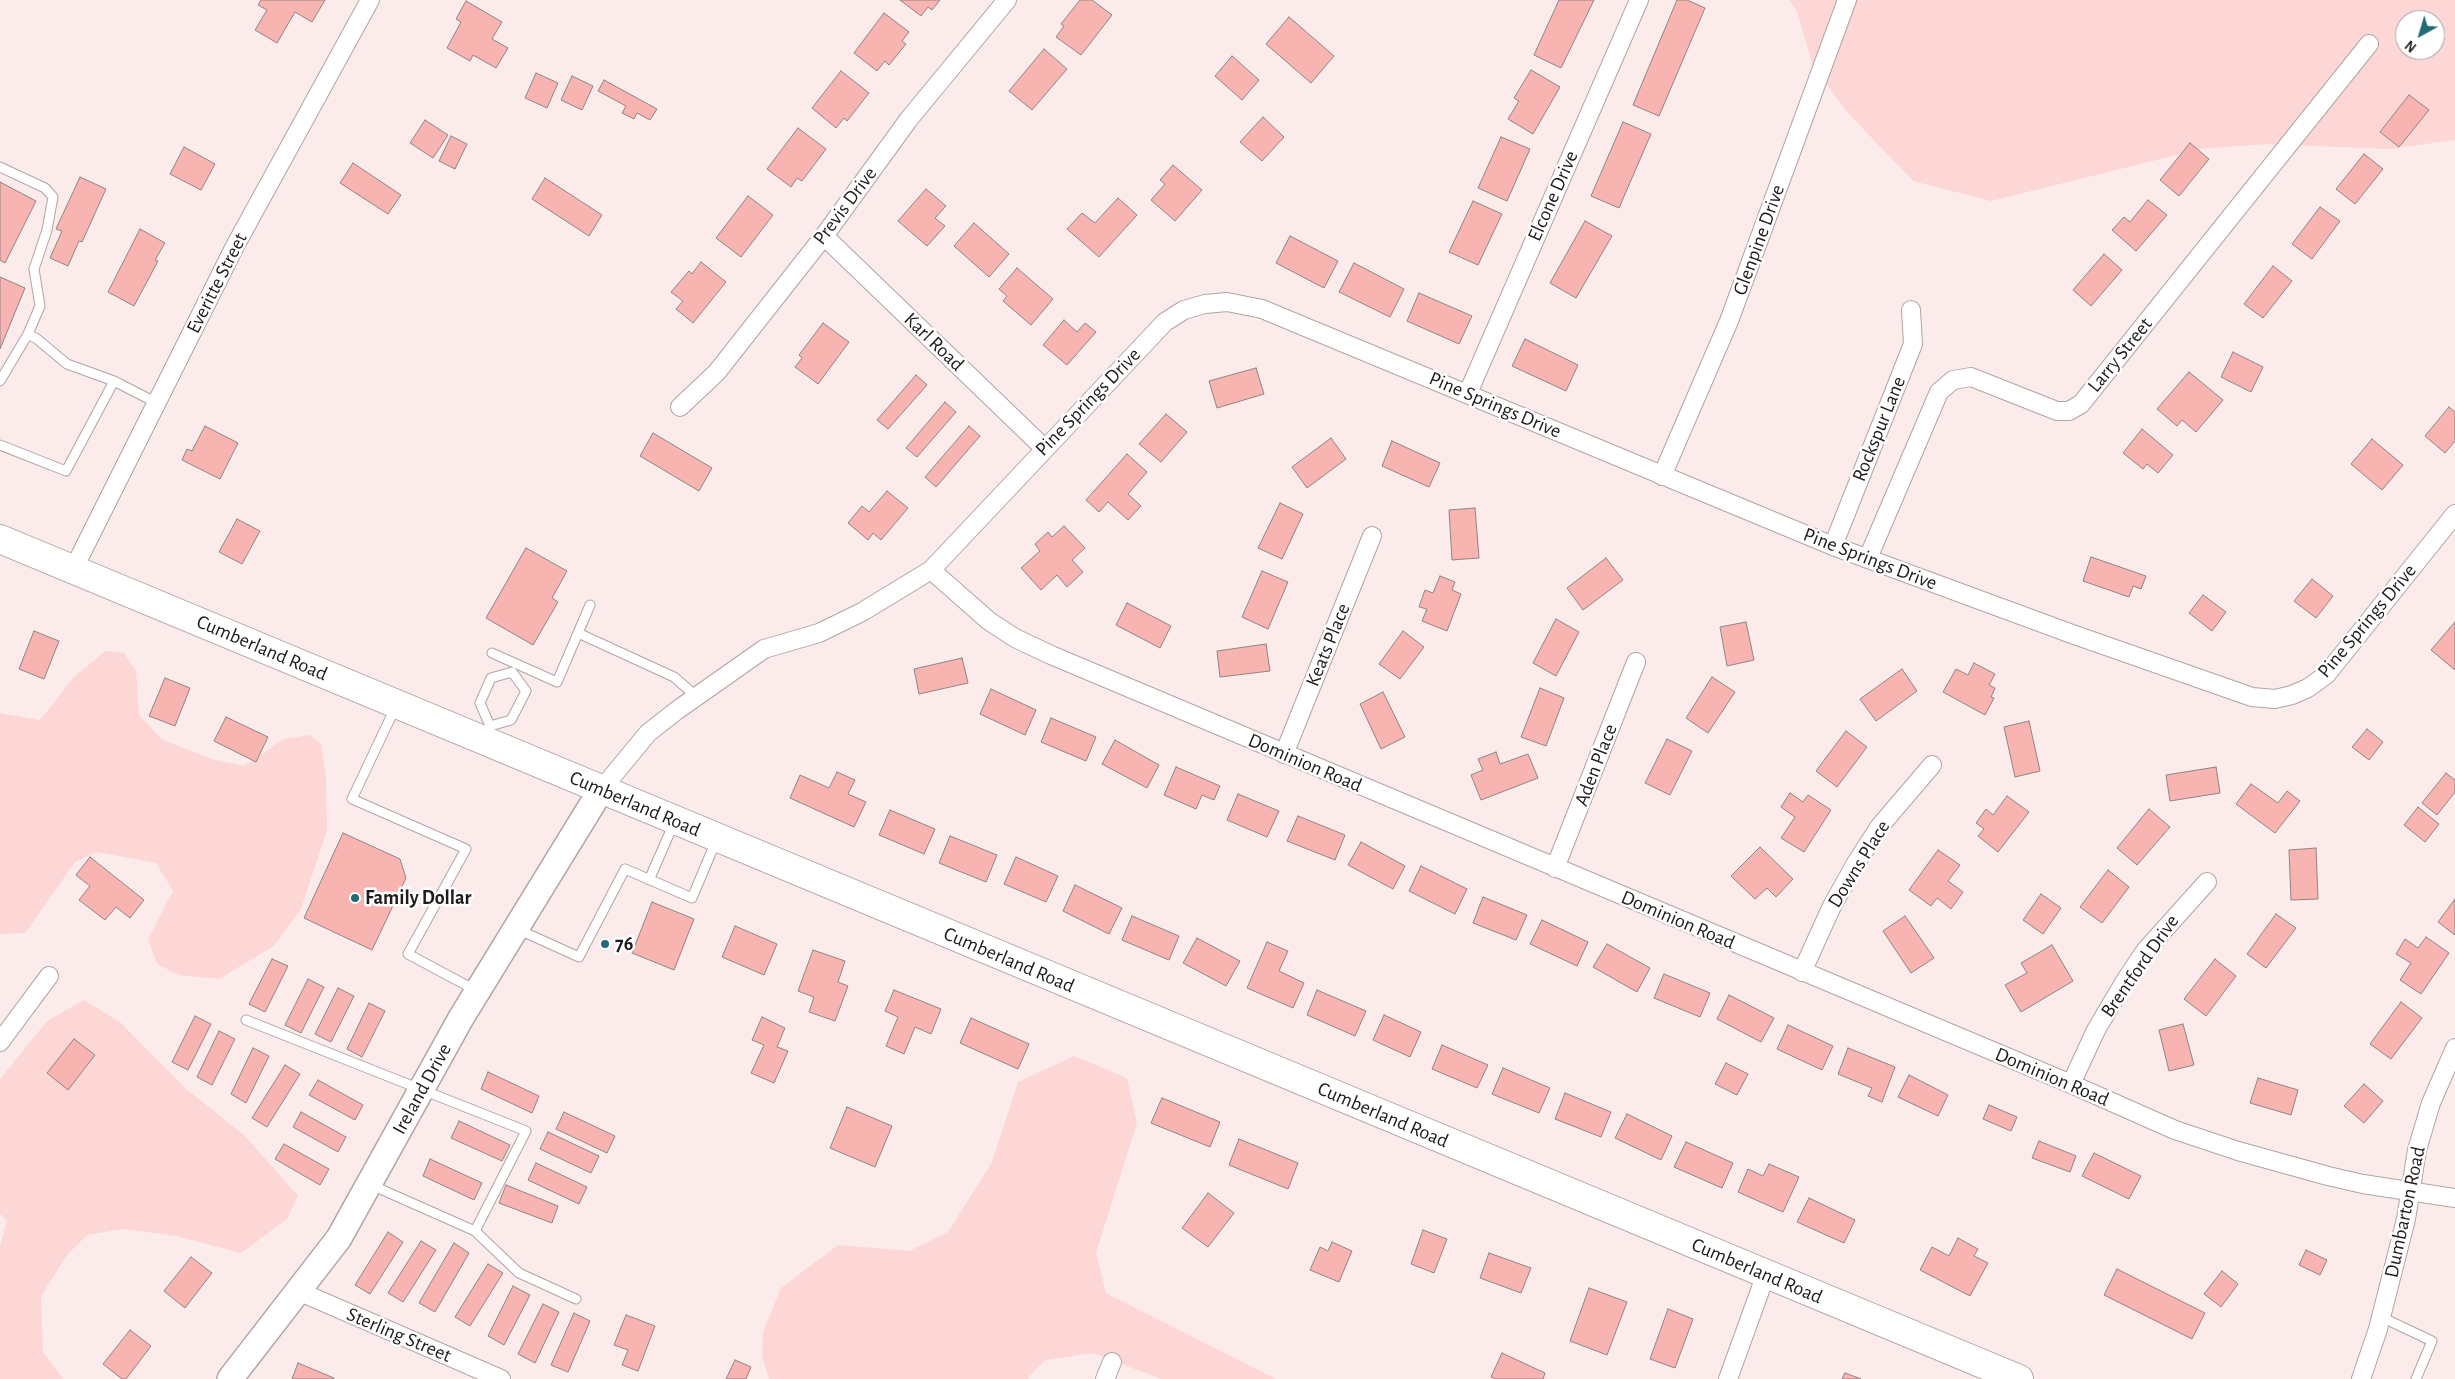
<!DOCTYPE html>
<style>
body{margin:0}
#map{position:relative;width:2455px;height:1379px;overflow:hidden;background:#fbeceb;font-family:"Alegreya Sans",sans-serif}
canvas{display:block}
.north{position:absolute;left:2395px;top:10px;width:50px;height:50px;box-sizing:border-box;background:#fff;border:1px solid #a6a4a4;border-radius:50%;rotate:219deg;font-size:14px;font-weight:700;line-height:20px;text-align:center;color:#201b1b}
.north::after{content:'';display:block;margin:auto;width:18px;height:22px;background:#216a76;clip-path:polygon(50% 0,100% 100%,50% 72%,0 100%)}
</style>
<div id="map">
<canvas width="2455" height="1379"></canvas>
<div class="north">N</div>
</div>
<script>
const ctx = document.querySelector('canvas').getContext('2d');
ctx.lineJoin = 'round';
function fillPath(path, color) { ctx.fillStyle = color; ctx.fill(path, 'evenodd'); }
const toPath = rows => new Path2D(rows.map(r => 'M' + r).join(''));
function strokePath(path, color, width, dash) { ctx.strokeStyle = color; ctx.lineWidth = width; ctx.lineCap = dash ? 'butt' : 'round'; ctx.setLineDash(dash || []); ctx.stroke(path); }
function drawText(font, color, halo, rows, align = 'center') {
  ctx.font = font + ' "Alegreya Sans",sans-serif'; ctx.lineWidth = 5; ctx.setLineDash([]); ctx.textBaseline = 'middle'; ctx.strokeStyle = halo; ctx.fillStyle = color; for (const [text, x, y, turn = 0] of rows) {
    ctx.save(); ctx.translate(x, y); ctx.rotate((+turn || 0) * Math.PI / 180); ctx.textAlign = isNaN(turn) ? turn : align; if (halo) ctx.strokeText(text, 0, 0); ctx.fillText(text, 0, 0); ctx.restore();
  }
}
const green = toPath([
 [1789,0,2455,0,2455,140,2389,149,2265,144,2201,149,1991,201,1913,181,1845,110,1812,63,1797,11],
 [2405,20,2435,20,2435,50,2405,50],
 [105,651,124,653,136,671,139,715,163,740,215,760,244,766,284,739,309,735,321,743,326,777,327,830,301,909,274,946,219,979,179,975,157,964,148,939,173,891,156,863,97,852,75,862,25,933,0,934,0,713,40,720,74,677],
 [84,1000,120,1022,185,1088,245,1136,298,1196,287,1219,241,1253,176,1236,124,1229,87,1235,67,1255,41,1296,43,1352,63,1379,0,1379,0,1247,7,1220,0,1214,0,1079,47,1021],
 [1074,1056,1127,1078,1137,1123,1096,1253,1106,1293,1276,1379,1161,1379,1093,1353,1045,1360,1027,1379,769,1379,762,1356,763,1332,781,1288,838,1245,909,1251,948,1232,992,1162,1018,1082]
]);
const building = toPath([
 [261,0,325,0,312,22,295,12,277,43,255,30,267,10,258,5,261,0],
 [900,0,940,0,932,10,928,7,921,16,900,0],
 [1080,0,1092,0,1112,15,1081,55,1056,37,1064,26,1061,24,1080,0],
 [1559,0,1594,0,1561,68,1534,55,1559,0],
 [1677,0,1687,0,1705,8,1659,116,1633,105,1677,0],
 [466,1,502,22,492,39,508,48,496,68,473,55,470,61,447,48,461,22,456,19,466,1],
 [884,13,909,32,902,41,906,44,889,65,885,61,877,71,854,53,884,13],
 [1289,17,1334,56,1311,83,1266,44,1289,17],
 [1044,49,1067,69,1032,110,1009,91,1044,49],
 [1232,56,1259,80,1242,100,1215,76,1232,56],
 [1531,70,1560,87,1533,134,1508,119,1519,101,1514,98,1531,70],
 [841,71,869,93,847,121,844,118,836,128,812,108,841,71],
 [536,73,558,83,547,108,525,98,536,73],
 [572,76,593,86,582,110,561,100,572,76],
 [604,80,657,109,650,120,637,113,634,119,622,113,626,106,598,91,604,80],
 [2409,95,2429,110,2399,147,2380,132,2409,95],
 [1263,117,1284,137,1262,161,1240,142,1263,117],
 [425,120,448,135,433,158,410,143,425,120],
 [1623,122,1651,134,1619,208,1591,196,1623,122],
 [798,128,826,149,802,181,797,178,791,187,767,169,798,128],
 [451,136,467,144,455,169,439,161,451,136],
 [1501,137,1530,149,1507,201,1478,188,1501,137],
 [2190,143,2209,159,2179,196,2160,180,2190,143],
 [184,147,215,164,201,190,170,174,184,147],
 [2364,154,2383,169,2355,204,2336,189,2364,154],
 [353,163,401,195,388,214,340,183,353,163],
 [1173,165,1202,190,1175,221,1151,200,1165,184,1160,180,1173,165],
 [80,177,106,189,82,242,79,241,68,266,50,258,62,231,56,229,80,177],
 [545,178,602,215,589,236,532,199,545,178],
 [0,182,36,201,5,263,0,260,0,182],
 [926,189,946,206,935,218,945,226,927,246,898,221,926,189],
 [748,196,773,215,741,257,716,238,748,196],
 [1118,198,1137,215,1099,257,1067,229,1082,213,1095,223,1118,198],
 [2148,200,2167,215,2136,251,2112,230,2124,217,2130,222,2148,200],
 [1473,201,1502,214,1478,265,1449,252,1473,201],
 [2320,207,2340,221,2312,259,2292,244,2320,207],
 [1585,221,1612,236,1576,298,1550,283,1585,221],
 [974,223,1009,254,989,277,954,246,974,223],
 [140,229,165,243,155,260,158,261,134,306,108,292,140,229],
 [1290,236,1338,261,1324,288,1276,263,1290,236],
 [2104,254,2122,270,2091,306,2073,290,2104,254],
 [701,262,726,282,693,323,676,309,683,301,671,292,689,271,692,274,701,262],
 [1354,263,1404,289,1390,317,1339,292,1354,263],
 [2273,266,2292,281,2263,318,2244,304,2273,266],
 [1017,268,1053,299,1031,325,1003,301,1007,296,999,289,1017,268],
 [0,277,25,288,0,349,0,277],
 [1419,293,1472,316,1459,344,1407,321,1419,293],
 [1064,320,1077,332,1085,323,1096,332,1067,365,1043,345,1064,320],
 [823,323,849,342,818,384,795,367,802,358,799,355,823,323],
 [1525,339,1578,365,1566,391,1512,366,1525,339],
 [2233,352,2263,367,2251,392,2221,377,2233,352],
 [1256,368,1264,394,1217,408,1209,381,1256,368],
 [2189,372,2223,400,2196,432,2182,420,2177,426,2157,409,2189,372],
 [916,375,927,385,888,429,877,420,916,375],
 [945,402,956,412,917,457,906,448,945,402],
 [2449,407,2455,412,2455,441,2445,453,2425,436,2449,407],
 [1166,414,1187,432,1161,462,1139,444,1166,414],
 [205,426,238,443,220,479,182,460,187,449,192,451,205,426],
 [969,426,980,436,936,487,925,477,969,426],
 [2142,429,2173,455,2158,473,2147,464,2143,469,2123,453,2142,429],
 [653,433,712,468,699,491,640,456,653,433],
 [1331,438,1346,459,1307,488,1292,467,1331,438],
 [2372,439,2403,465,2382,490,2351,464,2372,439],
 [1392,441,1440,463,1429,487,1382,466,1392,441],
 [1127,454,1147,472,1128,494,1141,506,1128,520,1108,502,1099,512,1086,500,1127,454],
 [887,491,908,508,881,540,873,533,868,540,848,523,862,506,869,512,887,491],
 [1280,503,1303,514,1282,559,1258,548,1280,503],
 [1475,508,1479,558,1452,560,1449,510,1475,508],
 [237,519,260,531,242,564,219,552,237,519],
 [1064,526,1085,548,1072,560,1083,572,1067,587,1057,575,1041,590,1021,568,1040,551,1035,544,1048,532,1052,537,1064,526],
 [526,548,567,571,552,598,558,602,533,645,486,618,526,548],
 [2091,557,2146,576,2141,589,2133,586,2129,597,2083,581,2091,557],
 [1606,558,1623,580,1583,610,1567,588,1606,558],
 [1262,571,1288,582,1268,629,1242,617,1262,571],
 [1440,576,1455,582,1452,590,1461,594,1447,631,1422,621,1427,609,1419,607,1425,590,1433,593,1440,576],
 [2312,579,2333,596,2316,618,2294,601,2312,579],
 [2203,595,2226,612,2212,631,2189,613,2203,595],
 [1127,603,1171,626,1160,648,1116,625,1127,603],
 [1556,619,1579,632,1556,676,1533,663,1556,619],
 [1746,622,1754,660,1727,666,1720,627,1746,622],
 [2455,622,2455,670,2431,650,2455,622],
 [34,631,59,641,44,679,19,669,34,631],
 [1403,631,1424,647,1400,679,1379,664,1403,631],
 [1266,644,1270,671,1220,677,1217,651,1266,644],
 [962,658,968,683,919,694,914,669,962,658],
 [1974,663,1995,674,1989,685,1995,688,1991,697,1994,698,1985,715,1943,692,1956,669,1968,675,1974,663],
 [1902,669,1917,691,1876,721,1860,699,1902,669],
 [1712,677,1735,692,1708,733,1686,718,1712,677],
 [165,678,190,688,175,726,149,716,165,678],
 [1540,688,1564,698,1546,746,1521,737,1540,688],
 [991,689,1036,710,1025,735,980,714,991,689],
 [1383,692,1405,737,1381,749,1360,704,1383,692],
 [226,717,268,737,256,762,214,741,226,717],
 [1051,718,1096,737,1086,761,1041,742,1051,718],
 [2029,721,2040,771,2015,777,2004,727,2029,721],
 [2367,729,2383,742,2369,760,2352,747,2367,729],
 [1846,731,1867,747,1837,787,1816,771,1846,731],
 [1667,739,1692,751,1670,795,1645,783,1667,739],
 [1115,740,1159,765,1147,788,1102,764,1115,740],
 [1496,752,1500,764,1528,754,1538,778,1481,800,1471,775,1483,770,1478,759,1496,752],
 [1176,767,1220,786,1214,800,1202,795,1196,809,1164,795,1176,767],
 [2216,767,2220,793,2170,801,2166,775,2216,767],
 [837,772,855,780,848,794,866,802,854,827,790,798,800,775,829,788,837,772],
 [2446,773,2455,780,2455,792,2437,815,2422,803,2446,773],
 [2251,784,2278,803,2287,791,2300,801,2275,833,2236,804,2251,784],
 [1790,793,1803,802,1808,795,1831,810,1804,852,1781,838,1795,817,1781,807,1790,793],
 [1238,794,1279,811,1267,837,1227,820,1238,794],
 [2007,796,2029,812,1998,852,1978,836,1984,829,1976,823,1986,809,1993,815,2007,796],
 [2418,807,2439,824,2425,842,2404,825,2418,807],
 [2149,809,2170,827,2137,865,2117,848,2149,809],
 [890,810,935,829,924,854,879,835,890,810],
 [1298,816,1345,835,1335,860,1287,841,1298,816],
 [343,833,400,859,406,878,372,950,304,918,343,833],
 [950,836,997,855,986,882,939,863,950,836],
 [1361,842,1405,866,1393,889,1348,865,1361,842],
 [1760,847,1793,879,1776,897,1767,888,1755,899,1731,876,1760,847],
 [2316,848,2318,899,2291,900,2289,850,2316,848],
 [1938,850,1960,865,1948,881,1963,892,1951,909,1937,898,1931,906,1909,890,1938,850],
 [90,857,144,900,130,918,116,907,105,920,79,900,90,886,76,875,90,857],
 [1016,857,1058,876,1046,902,1004,884,1016,857],
 [1421,866,1467,889,1455,914,1409,891,1421,866],
 [2108,870,2129,887,2102,923,2080,907,2108,870],
 [1075,885,1122,908,1109,934,1063,911,1075,885],
 [2041,894,2061,908,2043,934,2023,920,2041,894],
 [1483,897,1527,915,1516,940,1473,923,1483,897],
 [2455,899,2455,935,2438,922,2455,899],
 [652,902,694,919,674,970,632,953,652,902],
 [2276,914,2296,928,2266,968,2247,954,2276,914],
 [1132,916,1179,936,1169,960,1122,940,1132,916],
 [1905,916,1934,958,1911,973,1883,931,1905,916],
 [1542,920,1588,942,1577,966,1530,944,1542,920],
 [735,926,777,944,764,975,722,957,735,926],
 [2426,937,2449,953,2421,994,2400,980,2411,963,2396,954,2405,939,2418,948,2426,937],
 [1197,938,1240,961,1226,986,1183,963,1197,938],
 [1267,942,1288,951,1279,971,1304,983,1293,1008,1247,988,1267,942],
 [1607,944,1650,968,1637,992,1593,967,1607,944],
 [2052,945,2073,981,2021,1012,2005,985,2027,973,2021,963,2052,945],
 [813,950,845,961,838,982,848,986,835,1021,809,1012,814,997,798,991,813,950],
 [272,959,288,966,265,1012,249,1004,272,959],
 [2215,959,2236,976,2206,1016,2184,999,2215,959],
 [1664,974,1710,993,1700,1017,1654,998,1664,974],
 [308,979,324,987,301,1033,285,1025,308,979],
 [338,988,354,996,331,1042,315,1034,338,988],
 [894,990,941,1009,931,1034,915,1027,904,1054,886,1046,898,1017,885,1011,894,990],
 [1317,990,1366,1011,1355,1036,1307,1015,1317,990],
 [1729,995,1774,1018,1761,1042,1717,1019,1729,995],
 [2401,1002,2422,1018,2391,1059,2370,1044,2401,1002],
 [369,1003,385,1011,362,1057,347,1049,369,1003],
 [1384,1015,1421,1032,1410,1057,1373,1040,1384,1015],
 [195,1016,211,1024,188,1070,172,1062,195,1016],
 [762,1017,785,1028,777,1047,788,1051,774,1083,751,1073,764,1045,752,1040,762,1017],
 [971,1018,1029,1044,1018,1069,960,1043,971,1018],
 [2183,1024,2194,1065,2169,1071,2159,1030,2183,1024],
 [1788,1025,1833,1046,1822,1070,1777,1049,1788,1025],
 [219,1031,235,1039,212,1085,197,1077,219,1031],
 [74,1039,95,1055,68,1090,47,1073,74,1039],
 [1442,1045,1488,1065,1477,1088,1432,1069,1442,1045],
 [253,1048,269,1056,246,1103,231,1094,253,1048],
 [1848,1048,1895,1067,1882,1102,1868,1096,1872,1088,1838,1074,1848,1048],
 [1726,1063,1748,1074,1737,1095,1715,1084,1726,1063],
 [285,1065,300,1074,267,1127,252,1118,285,1065],
 [1503,1068,1550,1088,1539,1113,1492,1094,1503,1068],
 [488,1072,539,1096,532,1113,481,1089,488,1072],
 [1909,1075,1948,1095,1938,1116,1898,1097,1909,1075],
 [2258,1078,2298,1090,2291,1115,2250,1103,2258,1078],
 [318,1080,363,1105,355,1120,309,1095,318,1080],
 [2364,1084,2383,1101,2364,1123,2344,1106,2364,1084],
 [1565,1093,1611,1112,1601,1137,1555,1119,1565,1093],
 [1162,1098,1220,1122,1210,1147,1151,1123,1162,1098],
 [1989,1105,2017,1117,2011,1131,1983,1119,1989,1105],
 [847,1107,892,1126,875,1167,830,1148,847,1107],
 [301,1112,346,1137,338,1152,293,1127,301,1112],
 [564,1112,615,1136,607,1153,556,1129,564,1112],
 [1627,1114,1672,1136,1661,1160,1615,1138,1627,1114],
 [459,1121,510,1145,502,1161,451,1138,459,1121],
 [548,1132,599,1156,591,1173,540,1149,548,1132],
 [1239,1139,1298,1163,1288,1189,1229,1165,1239,1139],
 [2039,1141,2076,1156,2070,1172,2032,1158,2039,1141],
 [1686,1142,1733,1163,1722,1188,1674,1167,1686,1142],
 [284,1144,329,1169,320,1185,275,1159,284,1144],
 [2094,1153,2141,1176,2129,1199,2082,1176,2094,1153],
 [430,1159,482,1183,474,1200,423,1176,430,1159],
 [536,1163,587,1187,579,1204,528,1180,536,1163],
 [1769,1164,1799,1177,1783,1212,1738,1192,1748,1169,1763,1176,1769,1164],
 [506,1185,558,1206,552,1223,499,1203,506,1185],
 [1208,1193,1234,1213,1208,1247,1182,1228,1208,1193],
 [1809,1198,1855,1220,1844,1243,1797,1222,1809,1198],
 [1423,1230,1447,1239,1434,1273,1411,1264,1423,1230],
 [388,1232,403,1242,370,1294,355,1285,388,1232],
 [1958,1238,1978,1249,1974,1256,1988,1263,1970,1296,1920,1270,1932,1247,1949,1256,1958,1238],
 [421,1241,436,1250,403,1302,388,1293,421,1241],
 [1332,1242,1352,1251,1339,1282,1310,1270,1320,1247,1328,1251,1332,1242],
 [454,1243,469,1253,435,1312,419,1303,454,1243],
 [2306,1250,2327,1260,2320,1275,2299,1265,2306,1250],
 [1489,1253,1531,1268,1521,1293,1480,1278,1489,1253],
 [191,1257,212,1273,185,1308,164,1291,191,1257],
 [488,1264,503,1273,470,1326,455,1317,488,1264],
 [2117,1269,2205,1313,2192,1339,2104,1295,2117,1269],
 [2222,1271,2238,1284,2221,1307,2204,1294,2222,1271],
 [513,1286,530,1295,504,1345,488,1336,513,1286],
 [1589,1288,1627,1302,1607,1355,1570,1341,1589,1288],
 [543,1304,559,1312,535,1363,518,1354,543,1304],
 [1668,1309,1693,1319,1675,1368,1650,1359,1668,1309],
 [574,1313,590,1321,568,1372,551,1365,574,1313],
 [626,1315,655,1326,638,1371,622,1365,628,1350,614,1345,626,1315],
 [130,1330,151,1346,126,1379,122,1379,103,1364,130,1330],
 [1502,1353,1545,1373,1543,1379,1496,1379,1491,1377,1502,1353],
 [735,1360,751,1367,746,1379,726,1379,735,1360],
 [298,1363,334,1378,334,1379,292,1379,298,1363],
 [1845,1373,1861,1379,1842,1379,1845,1373]
]);
const lane = toPath([
 [0,167,45,188,53,197,47,230,34,269,40,306,28,334,37,339,67,364,114,381],
 [0,381,28,334],
 [0,445,66,471,114,381,157,403],
 [578,633,674,677,697,697],
 [492,653,557,682,590,605],
 [396,706,352,799,466,849,408,954,477,991],
 [490,726,511,720,526,691,512,672],
 [485,739,490,726,480,703,491,678,512,672],
 [649,880,674,823],
 [517,929,579,957,625,869,692,898,716,841],
 [246,1020,526,1131,475,1231,369,1184],
 [475,1231,519,1273,576,1299],
 [2381,1317,2432,1341,2416,1379]
]);
const street = toPath([
 [824,236,1044,448],
 [1468,393,1639,0],
 [680,407,717,372,824,236,909,119,1007,0],
 [1662,476,1729,321,1847,0],
 [1833,546,1913,344,1911,310],
 [1868,558,1939,392,1953,380,1971,377,2057,411,2069,411,2081,404,2369,44],
 [73,570,235,246,370,0],
 [931,570,989,621,1015,638,1051,655,2071,1084,2175,1130,2238,1151,2328,1176,2363,1184,2455,1198],
 [1284,754,1372,536],
 [601,790,648,733,676,711,764,649,819,633,862,612,931,570,1165,322,1184,310,1205,304,1227,302,1262,309,1833,546,2072,634,2252,697,2275,699,2292,695,2308,688,2326,675,2455,514],
 [1555,868,1636,662],
 [1802,972,1832,906,1856,863,1880,826,1932,765],
 [0,1042,49,976],
 [2071,1084,2096,1030,2125,981,2145,951,2207,882],
 [298,1291,501,1379],
 [1105,1379,1112,1362],
 [1728,1379,1766,1274],
 [2361,1379,2378,1329,2406,1219,2417,1150,2431,1103,2455,1048]
]);
const secondary = toPath([
 [230,1379,339,1238,461,1018,601,790]
]);
const primary = toPath([
 [0,539,2019,1379]
]);
const markers = [
 [355,898,5,"#216a76"],
 [605,944,5,"#216a76"]
];
const streetNames = [
 ["Elcone Drive",1553,196,-66],
 ["Previs Drive",845,206,-53],
 ["Glenpine Drive",1759,240,-70],
 ["Everitte Street",217,283,-63],
 ["Karl Road",934,342,44],
 ["Larry Street",2120,355,-51],
 ["Pine Springs Drive",1088,402,-46],
 ["Pine Springs Drive",1495,405,23],
 ["Rockspur Lane",1879,429,-68],
 ["Pine Springs Drive",1870,559,21],
 ["Pine Springs Drive",2367,621,-50],
 ["Keats Place",1328,645,-68],
 ["Cumberland Road",262,648,23],
 ["Dominion Road",1305,763,23],
 ["Aden Place",1596,765,-69],
 ["Cumberland Road",635,804,23],
 ["Downs Place",1859,864,-58],
 ["Dominion Road",1678,920,23],
 ["Cumberland Road",1009,960,23],
 ["Brentford Drive",2140,966,-55],
 ["Dominion Road",2052,1077,23],
 ["Ireland Drive",422,1089,-61],
 ["Cumberland Road",1383,1115,23],
 ["Dumbarton Road",2405,1212,-78],
 ["Cumberland Road",1757,1271,23],
 ["Sterling Street",399,1335,23]
];
const poiNames = [
 ["Family Dollar",365,898],
 ["76",615,944]
];
fillPath(green, '#fcd7d5');
fillPath(building, '#f8b4b1');
strokePath(building, '#918383', 1);
strokePath(lane, '#b2a4a3', 11);
strokePath(street, '#b2a4a3', 20);
strokePath(secondary, '#b2a4a3', 28);
strokePath(primary, '#b2a4a3', 30);
strokePath(lane, '#fff', 9);
strokePath(street, '#fff', 18);
strokePath(secondary, '#fff', 25);
strokePath(primary, '#fff', 28);
for (const [x, y, r, color] of markers) { const dot = new Path2D(); dot.arc(x, y, r, 0, 2 * Math.PI); ctx.fillStyle = color; ctx.fill(dot); strokePath(dot, '#fff', 2); }
drawText('20px', '#201b1b', '#fff', streetNames);
drawText('bold 20px', '#201b1b', '#fff', poiNames, 'left');
</script>
